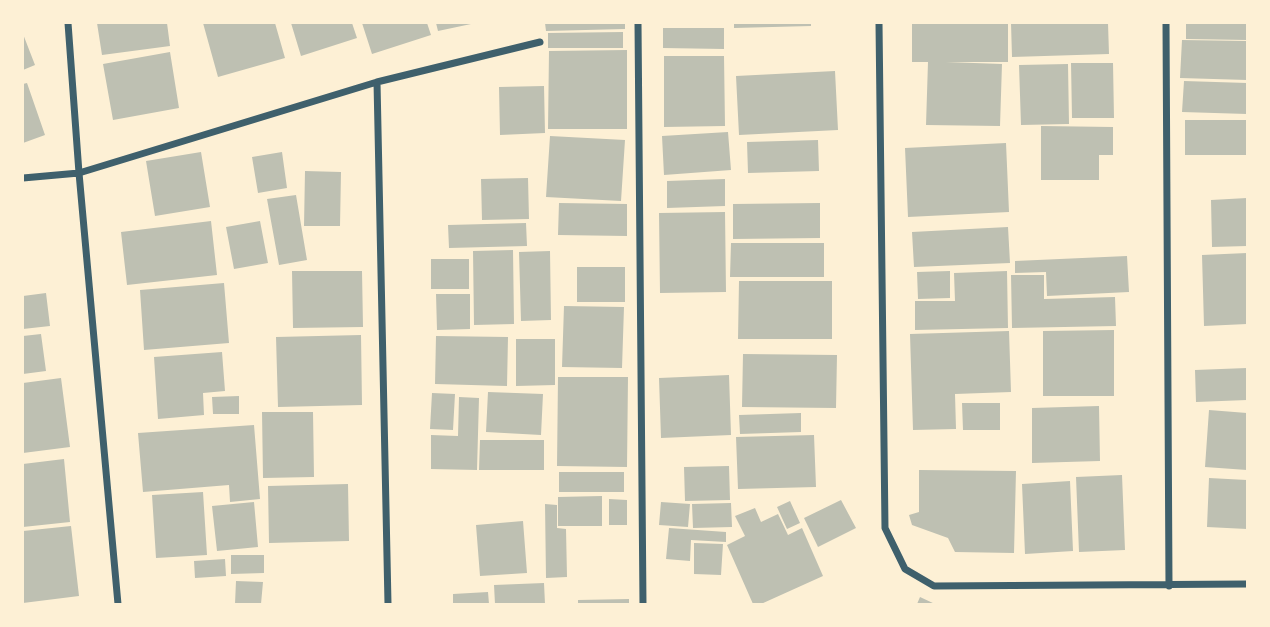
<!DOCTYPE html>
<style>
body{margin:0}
#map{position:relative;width:1270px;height:627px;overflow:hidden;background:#fdf0d5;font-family:Georgia,serif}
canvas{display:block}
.frame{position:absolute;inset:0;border:24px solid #fdf0d5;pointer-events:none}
</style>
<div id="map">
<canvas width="1270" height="627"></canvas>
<div class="frame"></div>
</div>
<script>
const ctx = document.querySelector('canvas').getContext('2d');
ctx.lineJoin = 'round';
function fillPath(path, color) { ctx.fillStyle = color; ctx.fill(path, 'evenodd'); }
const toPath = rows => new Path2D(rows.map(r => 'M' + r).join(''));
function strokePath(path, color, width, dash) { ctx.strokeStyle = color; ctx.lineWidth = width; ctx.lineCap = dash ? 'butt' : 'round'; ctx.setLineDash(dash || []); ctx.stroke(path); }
const building = toPath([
 [97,23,167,23,170,46,102,55],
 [203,23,275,23,285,58,218,77],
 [291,23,352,23,357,38,301,56],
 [362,23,427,23,431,35,372,54],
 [436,23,470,23,471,24,438,31],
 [545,23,625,23,625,29,546,31],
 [734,23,811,23,811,26,734,28],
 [912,23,1008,23,1008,62,946,62,1002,64,1000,126,926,125,928,62,912,62],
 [1011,23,1108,23,1109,54,1012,57],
 [1186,23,1247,23,1247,40,1186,39],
 [663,28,724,28,724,49,663,48],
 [623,32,623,48,548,48,548,33],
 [23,34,35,65,23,70],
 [1182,40,1247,41,1247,80,1180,78],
 [627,50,627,129,548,129,549,51],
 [170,52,179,108,113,120,103,64],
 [664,56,724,56,725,126,664,127],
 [1071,63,1113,63,1114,118,1072,118],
 [1068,64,1069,124,1021,125,1019,65],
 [835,71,838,130,739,135,736,76],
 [1184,81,1247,83,1247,114,1182,112],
 [27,83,45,135,23,143,23,84],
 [544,86,545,133,500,135,499,87],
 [1185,120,1247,120,1247,155,1185,155],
 [1041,126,1113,127,1113,155,1099,155,1099,180,1041,180],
 [728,132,731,170,664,175,662,136],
 [550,136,625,140,621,201,546,197],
 [818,140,819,171,748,173,747,142],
 [1006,143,1009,212,908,217,905,148],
 [201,152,210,207,155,216,146,161],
 [282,152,287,188,258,193,252,157],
 [305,171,341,172,340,226,304,226],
 [528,178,529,219,482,220,481,179],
 [725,179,725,206,667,208,667,181],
 [296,195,307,260,279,265,267,199],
 [1247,198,1247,246,1212,247,1211,200],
 [559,203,627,204,627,236,558,235],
 [820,203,820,238,733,239,733,204],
 [725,212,726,292,660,293,659,213],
 [211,221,217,275,127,285,121,232],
 [260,221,268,263,234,269,226,227],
 [526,223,527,246,449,248,448,225],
 [1008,227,1010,263,914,267,912,232],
 [731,243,824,243,824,277,730,277],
 [513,250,514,324,474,325,473,251],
 [550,251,551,320,521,321,519,252],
 [1247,253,1247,324,1204,326,1202,255],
 [1127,256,1129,292,1047,296,1046,272,1015,273,1015,261],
 [431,259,469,259,469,289,431,289],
 [577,267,625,267,625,302,577,302],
 [292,271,362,271,363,327,293,328],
 [950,271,950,298,918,299,917,272],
 [1007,271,1008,328,915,330,915,301,955,301,954,273],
 [1011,275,1044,275,1044,299,1115,297,1116,326,1012,328],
 [739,281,832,281,832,339,738,339],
 [224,283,229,343,144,350,140,290],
 [46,293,50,326,23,329,23,296],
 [436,294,470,294,470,329,437,330],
 [564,306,624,307,622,368,562,367],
 [1114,330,1114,396,1043,396,1043,331],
 [1009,331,1011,392,955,394,956,429,913,430,910,334],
 [41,334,46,371,23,374,23,336],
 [361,335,362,405,278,407,276,337],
 [436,336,508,337,507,386,435,384],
 [516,339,555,339,555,385,516,386],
 [222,352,225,391,203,393,204,415,158,419,154,357],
 [743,354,837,355,836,408,742,407],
 [1247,368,1247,400,1196,402,1195,370],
 [729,375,731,435,661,438,659,378],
 [558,377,628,377,627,467,557,466],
 [61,378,70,447,23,453,23,383],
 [488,392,543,394,541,435,486,432],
 [432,393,455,394,453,430,430,429],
 [239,396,239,414,213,414,212,397],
 [459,397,479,398,477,470,431,469,431,435,458,436],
 [962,403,1000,403,1000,430,963,430],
 [1099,406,1100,461,1032,463,1032,408],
 [1209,410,1247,413,1247,470,1205,467],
 [262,412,313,412,314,477,263,478],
 [801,413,801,432,740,434,739,415],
 [254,425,260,499,230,502,229,485,143,492,138,433],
 [814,435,816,487,738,489,736,437],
 [480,440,544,440,544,470,479,470],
 [64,459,70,522,23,527,23,464],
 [729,466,730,500,685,501,684,467],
 [919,470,1016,471,1014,553,955,552,948,538,912,525,909,515,919,512],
 [559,472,624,472,624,492,559,492],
 [1122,475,1125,550,1079,552,1076,477],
 [1209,478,1247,480,1247,529,1207,527],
 [1070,481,1073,551,1025,554,1022,484],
 [348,484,349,541,269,543,268,486],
 [203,492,207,555,156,558,152,495],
 [602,496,602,526,558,526,558,497],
 [609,499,627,500,627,525,609,525],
 [841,500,856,528,818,547,804,518],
 [790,501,800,523,787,529,777,507],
 [254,502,258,547,217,551,212,506],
 [661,502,690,504,688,527,659,525],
 [731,503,732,527,693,528,692,504],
 [545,504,557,505,557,528,566,529,567,577,546,578],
 [755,508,761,522,778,514,788,535,802,528,823,576,761,604,753,604,727,545,745,536,735,516],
 [523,521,527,573,480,576,476,525],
 [71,526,79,596,23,603,23,531],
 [669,528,726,532,726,542,691,540,690,561,666,559],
 [694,543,723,544,721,575,694,574],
 [231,555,264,555,264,573,231,574],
 [225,559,226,576,195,578,194,561],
 [236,581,263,582,261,604,235,604],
 [544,583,545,604,495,604,494,585],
 [488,592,489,604,453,604,453,594],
 [920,597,935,604,917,604],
 [629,599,629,604,578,604,578,600]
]);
const minor = toPath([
 [68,23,79,173,118,604],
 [638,23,643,604],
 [879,23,885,528,905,569,934,586,1247,584],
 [1166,23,1169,586],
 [377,82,388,604],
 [23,178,79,173,377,82,540,42]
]);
fillPath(building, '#bec0b2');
strokePath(minor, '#3f606c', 7);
</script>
